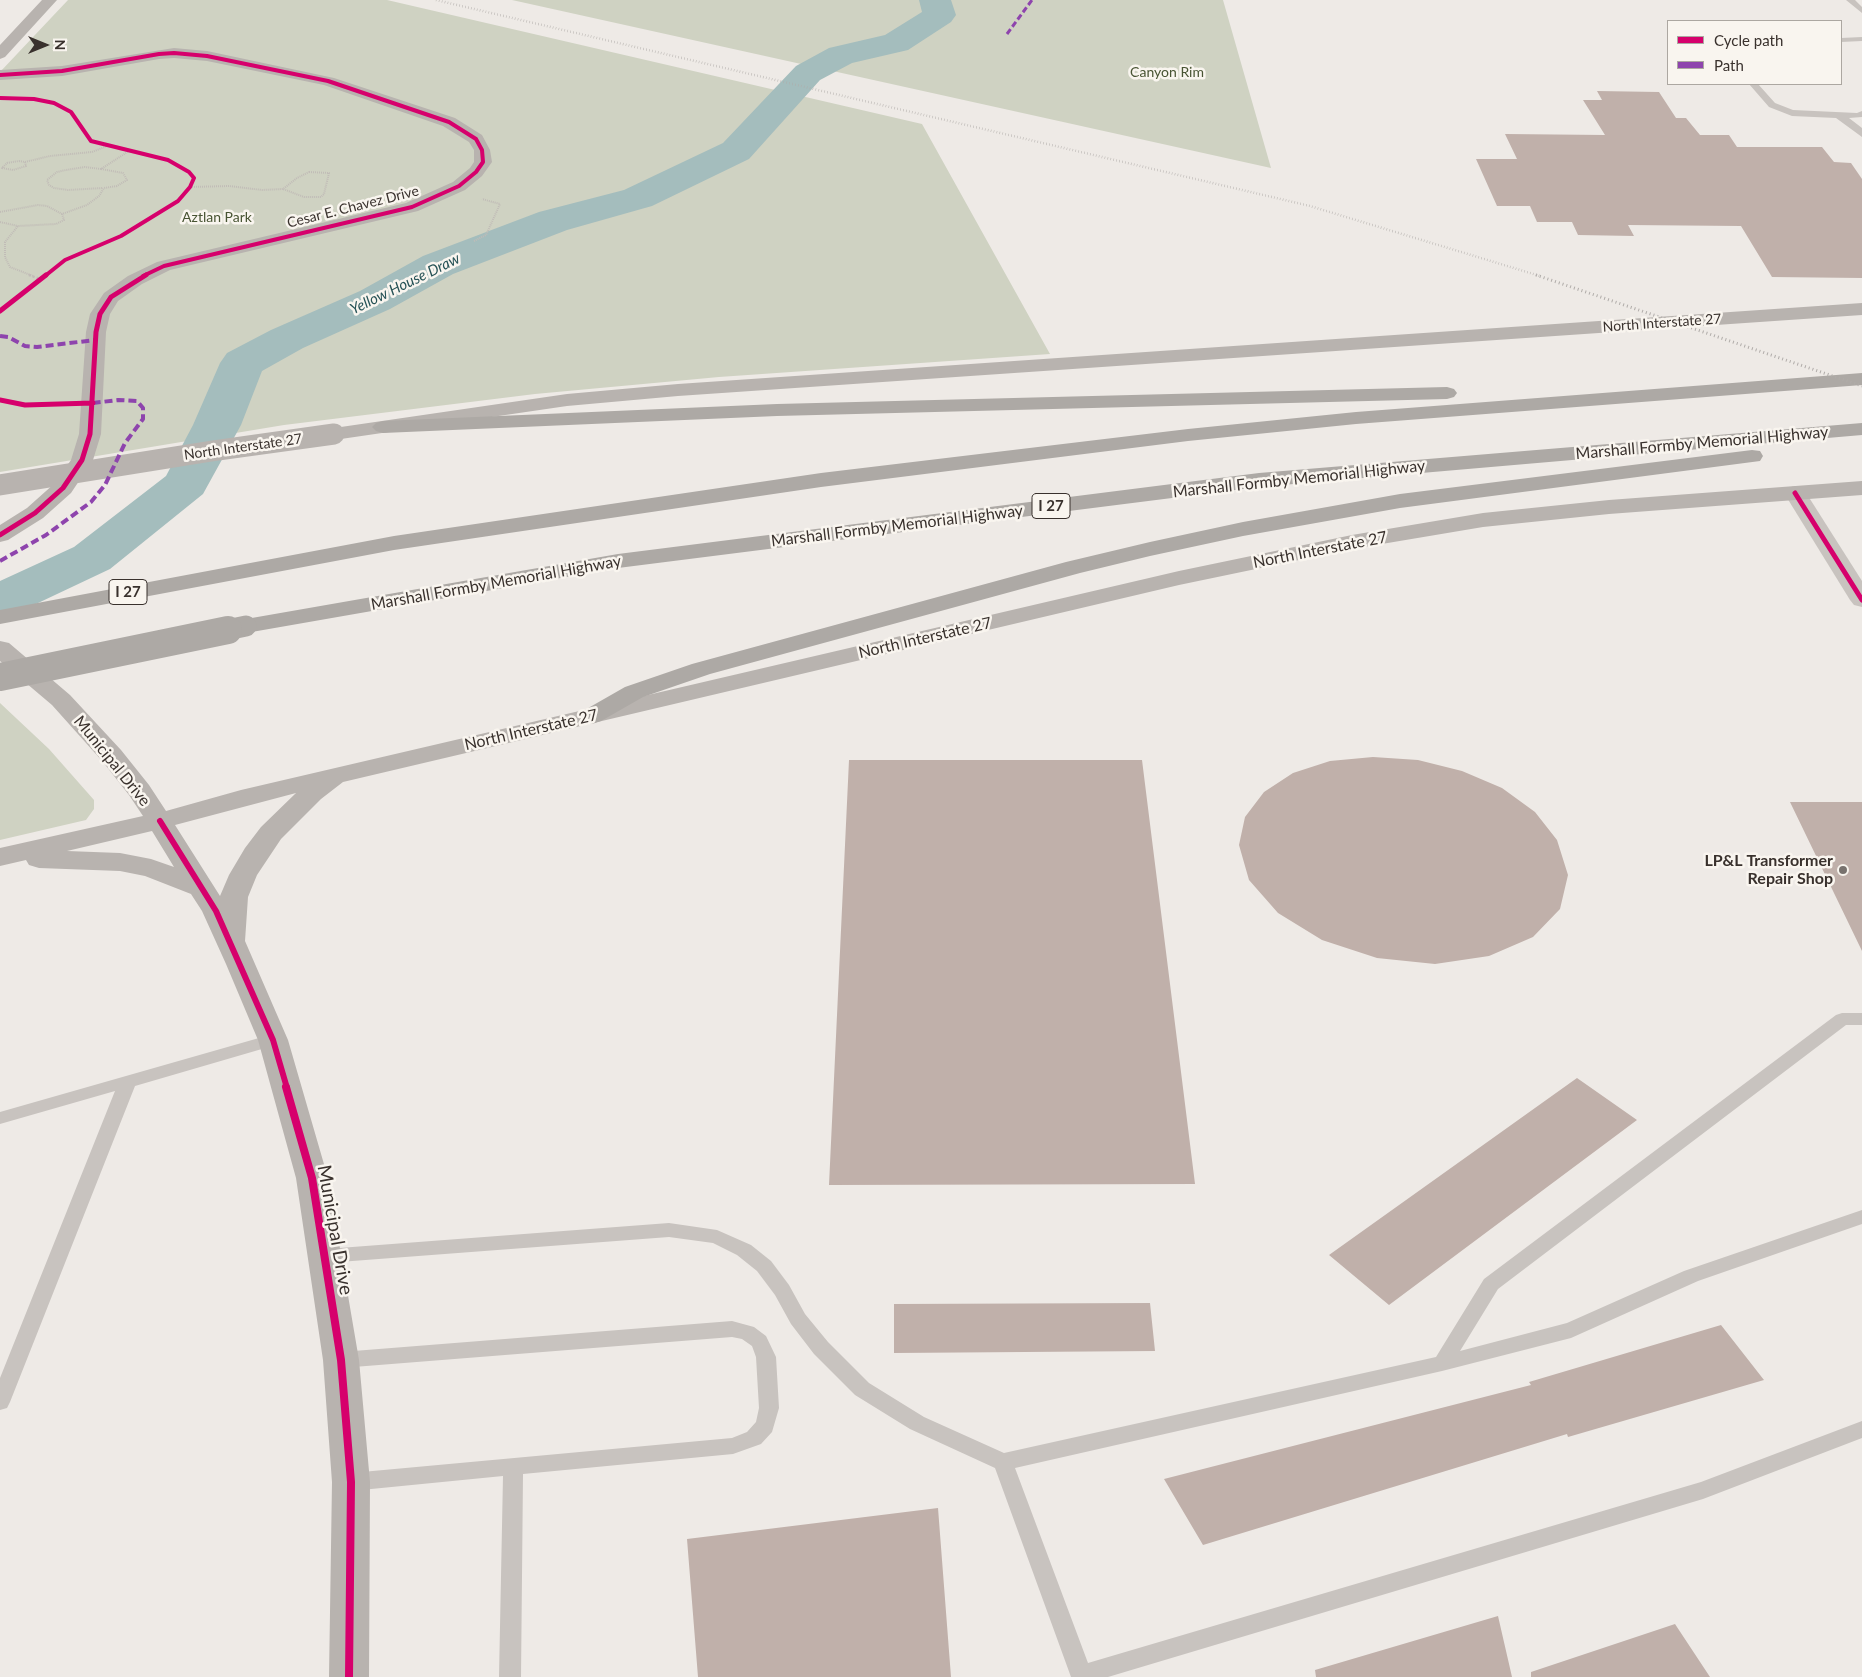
<!DOCTYPE html>
<style>
body{margin:0}
#map{position:relative;width:1862px;height:1677px;overflow:hidden;background:#eeeae6;font-family:Lato,sans-serif}
canvas{display:block}
.legend{position:absolute;left:1667px;top:20px;width:175px;height:65px;box-sizing:border-box;background:#f9f5ef;border:1px solid #aca7a1;margin:0;padding:6px 9px;list-style:none;font-size:15px;color:#39312d}
.legend li{display:flex;align-items:center;gap:10px;height:25px}
.legend b{width:25px;border:1px solid #aca7a1}
.north{position:absolute;left:20px;top:20px;width:50px;height:50px;-webkit-text-stroke:4px #f9f5ef;paint-order:stroke;rotate:90deg;font-size:14px;font-weight:700;line-height:20px;text-align:center;color:#39312d}
.north::after{content:'';display:block;margin:auto;width:18px;height:22px;background:#39312d;clip-path:polygon(50% 0,100% 100%,50% 72%,0 100%)}
</style>
<div id="map">
<canvas width="1862" height="1677"></canvas>
<ul class="legend">
<li><b style="height:6px;background:#d6006c"></b>Cycle path</li>
<li><b style="height:6px;background:#8e44ad"></b>Path</li>
</ul>
<div class="north">N</div>
</div>
<script>
const ctx = document.querySelector('canvas').getContext('2d');
ctx.lineJoin = 'round';
function fillPath(path, color) { ctx.fillStyle = color; ctx.fill(path, 'evenodd'); }
const toPath = rows => new Path2D(rows.map(r => 'M' + r).join(''));
function strokePath(path, color, width, dash) { ctx.strokeStyle = color; ctx.lineWidth = width; ctx.lineCap = dash ? 'butt' : 'round'; ctx.setLineDash(dash || []); ctx.stroke(path); }
function drawText(font, color, halo, rows, align = 'center') {
  ctx.font = font + ' Lato,sans-serif'; ctx.lineWidth = 5; ctx.setLineDash([]); ctx.textBaseline = 'middle'; ctx.strokeStyle = halo; ctx.fillStyle = color; for (const [text, x, y, turn = 0] of rows) {
    ctx.save(); ctx.translate(x, y); ctx.rotate((+turn || 0) * Math.PI / 180); ctx.textAlign = isNaN(turn) ? turn : align; if (halo) ctx.strokeText(text, 0, 0); ctx.fillText(text, 0, 0); ctx.restore();
  }
}
const green = toPath([
 [68,0,387,0,922,124,1050,354,719,377,535,394,284,425,0,472,0,72],
 [512,0,1223,0,1271,168],
 [0,703,49,749,94,800,94,809,86,820,0,840]
]);
const river = toPath([
 [919,0,951,0,956,15,951,22,908,50,852,63,820,80,749,159,652,206,567,230,453,274,390,309,303,348,262,371,241,425,203,494,110,569,19,612,0,617,0,581,74,547,166,476,193,425,220,363,227,353,271,330,360,291,423,256,539,212,624,190,723,143,796,66,829,48,885,35,922,12,919,0]
]);
const building = toPath([
 [1597,91,1659,92,1676,118,1686,118,1700,135,1729,135,1737,147,1822,147,1834,162,1851,163,1862,179,1862,278,1772,277,1741,226,1628,225,1634,236,1578,235,1572,222,1537,222,1530,206,1497,206,1476,159,1517,159,1505,134,1605,135,1583,100,1602,100],
 [1373,757,1418,760,1462,771,1502,788,1535,812,1557,840,1568,875,1560,909,1533,937,1489,956,1435,964,1377,958,1322,940,1278,913,1249,880,1239,845,1245,817,1264,792,1293,773,1330,761],
 [849,760,1142,760,1195,1184,829,1185],
 [1790,802,1862,802,1862,951],
 [1577,1078,1637,1120,1389,1305,1329,1255],
 [1150,1303,1155,1351,894,1353,894,1304],
 [1721,1325,1764,1380,1568,1437,1567,1434,1203,1545,1164,1479,1531,1385,1529,1382],
 [938,1508,951,1677,698,1677,687,1539],
 [1498,1616,1512,1677,1316,1677,1315,1670],
 [1675,1624,1710,1677,1531,1677,1531,1672]
]);
const pathFar1 = toPath([
 [19,161,25,162,26,166,13,170,2,168,7,163,19,161],
 [25,162,50,156,92,152,107,146],
 [101,169,85,167,66,170,57,172,47,180,49,185,54,188,68,190,103,188],
 [309,172,329,173,324,194,321,197,304,197,283,189,297,178,309,172],
 [190,187,229,186,262,190,283,189],
 [0,212,38,205,47,206,62,214],
 [0,222,18,226],
 [474,241,486,235,500,204,482,199],
 [33,276,10,267,5,257,5,242,18,226,56,224,64,220,62,214,87,205,99,196,104,188,117,186,127,180,123,173,101,169,129,151]
]);
const path = toPath([
 [29,275,40,279]
]);
const lane = toPath([
 [1846,0,1855,0,1862,7,1862,13,1846,0],
 [1862,37,1862,41,1841,42,1841,38,1862,37],
 [1749,84,1758,84,1775,103,1793,110,1857,113,1862,111,1862,117,1849,118,1862,128,1862,137,1836,118,1792,116,1769,107,1749,84],
 [1842,1013,1862,1013,1862,1025,1846,1025,1498,1289,1460,1351,1567,1323,1684,1271,1862,1210,1862,1224,1698,1281,1571,1338,1442,1371,1015,1468,1088,1663,1701,1482,1862,1421,1862,1438,1703,1499,1108,1677,1071,1677,995,1468,910,1429,855,1395,814,1354,791,1324,775,1295,757,1271,737,1255,713,1243,669,1237,326,1263,319,1261,317,1256,319,1251,326,1249,669,1223,717,1230,751,1245,771,1261,789,1285,805,1314,828,1342,869,1383,924,1417,1004,1453,1436,1357,1484,1279,1836,1015,1842,1013],
 [273,1034,279,1036,281,1040,279,1044,135,1086,10,1402,7,1408,0,1410,0,1378,115,1091,0,1124,0,1112,273,1034],
 [732,1321,754,1327,766,1336,776,1357,779,1408,772,1432,761,1444,733,1454,523,1474,521,1677,499,1677,503,1476,351,1491,344,1488,341,1482,344,1476,351,1473,732,1438,747,1432,756,1422,759,1408,756,1357,752,1346,742,1339,732,1337,341,1368,334,1366,331,1360,334,1354,341,1352,732,1321]
]);
const street = toPath([
 [1795,486,1803,488,1862,581,1862,607,1854,605,1850,600,1784,493,1787,488,1795,486]
]);
const secondary = toPath([
 [42,0,57,0,5,57,0,59,0,45,42,0],
 [174,48,207,51,334,78,455,118,482,135,490,150,492,162,482,176,465,190,418,211,170,270,142,284,118,301,110,314,106,332,101,434,93,460,71,493,43,518,8,540,0,542,0,525,27,508,55,483,71,460,79,434,86,332,90,314,104,293,128,276,157,262,406,203,453,182,470,168,474,162,474,150,469,142,443,126,324,85,207,61,174,58,159,59,62,76,0,80,0,70,62,66,174,48],
 [1862,303,1862,315,678,396,567,406,334,440,326,439,323,434,326,429,334,428,567,394,678,384,1862,303],
 [1862,481,1862,495,1609,514,1483,527,1352,549,1179,585,343,782,321,799,281,839,257,875,248,897,245,941,288,1040,328,1178,359,1360,370,1482,369,1677,329,1677,332,1482,323,1360,296,1178,258,1040,226,964,202,911,191,894,145,876,120,871,39,868,29,865,26,860,0,866,0,848,143,816,129,795,103,762,52,705,0,661,0,641,9,643,70,695,121,750,149,785,166,811,241,790,1179,571,1352,535,1483,513,1609,500,1862,481],
 [296,793,261,827,245,848,229,875,220,896,175,825,296,793],
 [152,831,174,867,151,859,120,853,67,851,152,831]
]);
const highway = toPath([
 [1862,373,1862,385,1356,424,1188,441,821,487,394,550,0,624,0,610,394,536,821,473,1188,429,1356,412,1862,373],
 [1447,387,1454,389,1457,393,1454,397,1447,399,777,416,383,433,376,431,372,427,376,423,383,421,777,404,1447,387],
 [1862,423,1862,435,1259,487,618,568,246,633,237,631,234,626,237,621,246,619,618,554,1259,473,1862,423],
 [1752,450,1760,451,1763,456,1760,461,1400,508,1243,536,1150,556,1080,573,710,674,643,697,601,721,592,724,583,721,579,716,583,711,625,687,692,664,1066,562,1150,542,1243,522,1400,494,1752,450]
]);
const railFar1 = toPath([
 [436,0,1310,206,1540,276]
]);
const rail = toPath([
 [1536,275,1862,386]
]);
const secondaryBridge = toPath([
 [0,485,212,451,334,434]
]);
const highwayBridgeFar1 = toPath([
 [222,631,246,626]
]);
const highwayBridge = toPath([
 [0,677,228,630]
]);
const quietFar1 = toPath([
 [1007,34,1032,0]
]);
const quiet = toPath([
 [0,336,8,337,25,346,37,347,95,340],
 [0,561,46,535,91,502,105,485,125,443,143,419,143,408,137,401,118,400,93,403]
]);
const cyclewayFar3 = toPath([
 [0,75,62,71,159,54,174,53,207,56,328,81,449,122,476,139,482,150,483,162,476,172,459,186,412,207,164,266,143,276],
 [0,98,34,99,54,103,71,112,91,141,168,160,189,172,194,178,190,187,178,201,121,236,65,260,45,276]
]);
const cyclewayFar2 = toPath([
 [0,311,46,275],
 [0,400,25,405,93,403],
 [1795,493,1862,600],
 [0,535,35,513,63,488,82,460,90,434,96,332,100,314,111,297,146,275]
]);
const cyclewayFar1 = toPath([
 [160,821,216,911,273,1040,287,1088]
]);
const cycleway = toPath([
 [286,1087,312,1178,341,1360,351,1482,349,1677]
]);
const markers = [
 [1843,870,5,"#78726e"]
];
const farParknames = [
 ["Canyon Rim",1167,72],
 ["Aztlan Park",217,217]
];
const farStreetnames = [
 ["Cesar E. Chavez Drive",353,207,-14],
 ["North Interstate 27",1662,323,-4],
 ["North Interstate 27",243,447,-8]
];
const farWaternames = [
 ["Yellow House Draw",405,284,-26]
];
const shields = [
 [1051,506,38],
 [128,592,38]
];
const shieldNames = [
 ["I 27",1051,506],
 ["I 27",128,592]
];
const streetNames = [
 ["Marshall Formby Memorial Highway",1702,443,-5],
 ["Marshall Formby Memorial Highway",1299,479,-6],
 ["Marshall Formby Memorial Highway",897,526,-7],
 ["North Interstate 27",1320,550,-11],
 ["Marshall Formby Memorial Highway",496,583,-10],
 ["North Interstate 27",925,638,-13],
 ["North Interstate 27",531,730,-13],
 ["Municipal Drive",112,761,51]
];
const poiNames = [
 ["LP&L Transformer",1833,861],
 ["Repair Shop",1833,879]
];
const nearStreetnames = [
 ["Municipal Drive",335,1230,80]
];
fillPath(green, '#cfd2c2');
fillPath(river, '#a4bdbd');
fillPath(building, '#c0b0aa');
strokePath(pathFar1, '#c1bcb7', 2, [1, 1]);
strokePath(path, '#c1bcb7', 2.5, [2, 2]);
fillPath(lane, '#c8c3bf');
fillPath(street, '#c8c3bf');
fillPath(secondary, '#b8b3af');
fillPath(highway, '#ada9a5');
strokePath(railFar1, '#b0aca9', 2.5, [0.5, 2.5]);
strokePath(rail, '#b0aca9', 3, [1, 3]);
strokePath(secondaryBridge, '#b8b3af', 21);
strokePath(highwayBridgeFar1, '#ada9a5', 21);
strokePath(highwayBridge, '#ada9a5', 28);
strokePath(quietFar1, '#8e44ad', 3, [6, 3]);
strokePath(quiet, '#8e44ad', 4, [8, 4]);
strokePath(cyclewayFar3, '#d6006c', 4);
strokePath(cyclewayFar2, '#d6006c', 5);
strokePath(cyclewayFar1, '#d6006c', 6);
strokePath(cycleway, '#d6006c', 8);
for (const [x, y, r, color] of markers) { const dot = new Path2D(); dot.arc(x, y, r, 0, 2 * Math.PI); ctx.fillStyle = color; ctx.fill(dot); strokePath(dot, '#f9f5ef', 2); }
drawText('14px', '#485433', '#f9f5ef', farParknames);
drawText('14px', '#39312d', '#f9f5ef', farStreetnames);
drawText('italic 15px', '#265256', '#f9f5ef', farWaternames);
for (const [x, y, w] of shields) { const box = new Path2D(); box.roundRect(x - w / 2, y - 12.5, w, 25, 4); ctx.fillStyle = '#f9f5ef'; ctx.fill(box); strokePath(box, '#39312d', 1); }
drawText('bold 15px', '#39312d', null, shieldNames);
drawText('16px', '#39312d', '#f9f5ef', streetNames);
drawText('bold 16px', '#39312d', '#f9f5ef', poiNames, 'right');
drawText('19px', '#39312d', '#f9f5ef', nearStreetnames);
</script>
